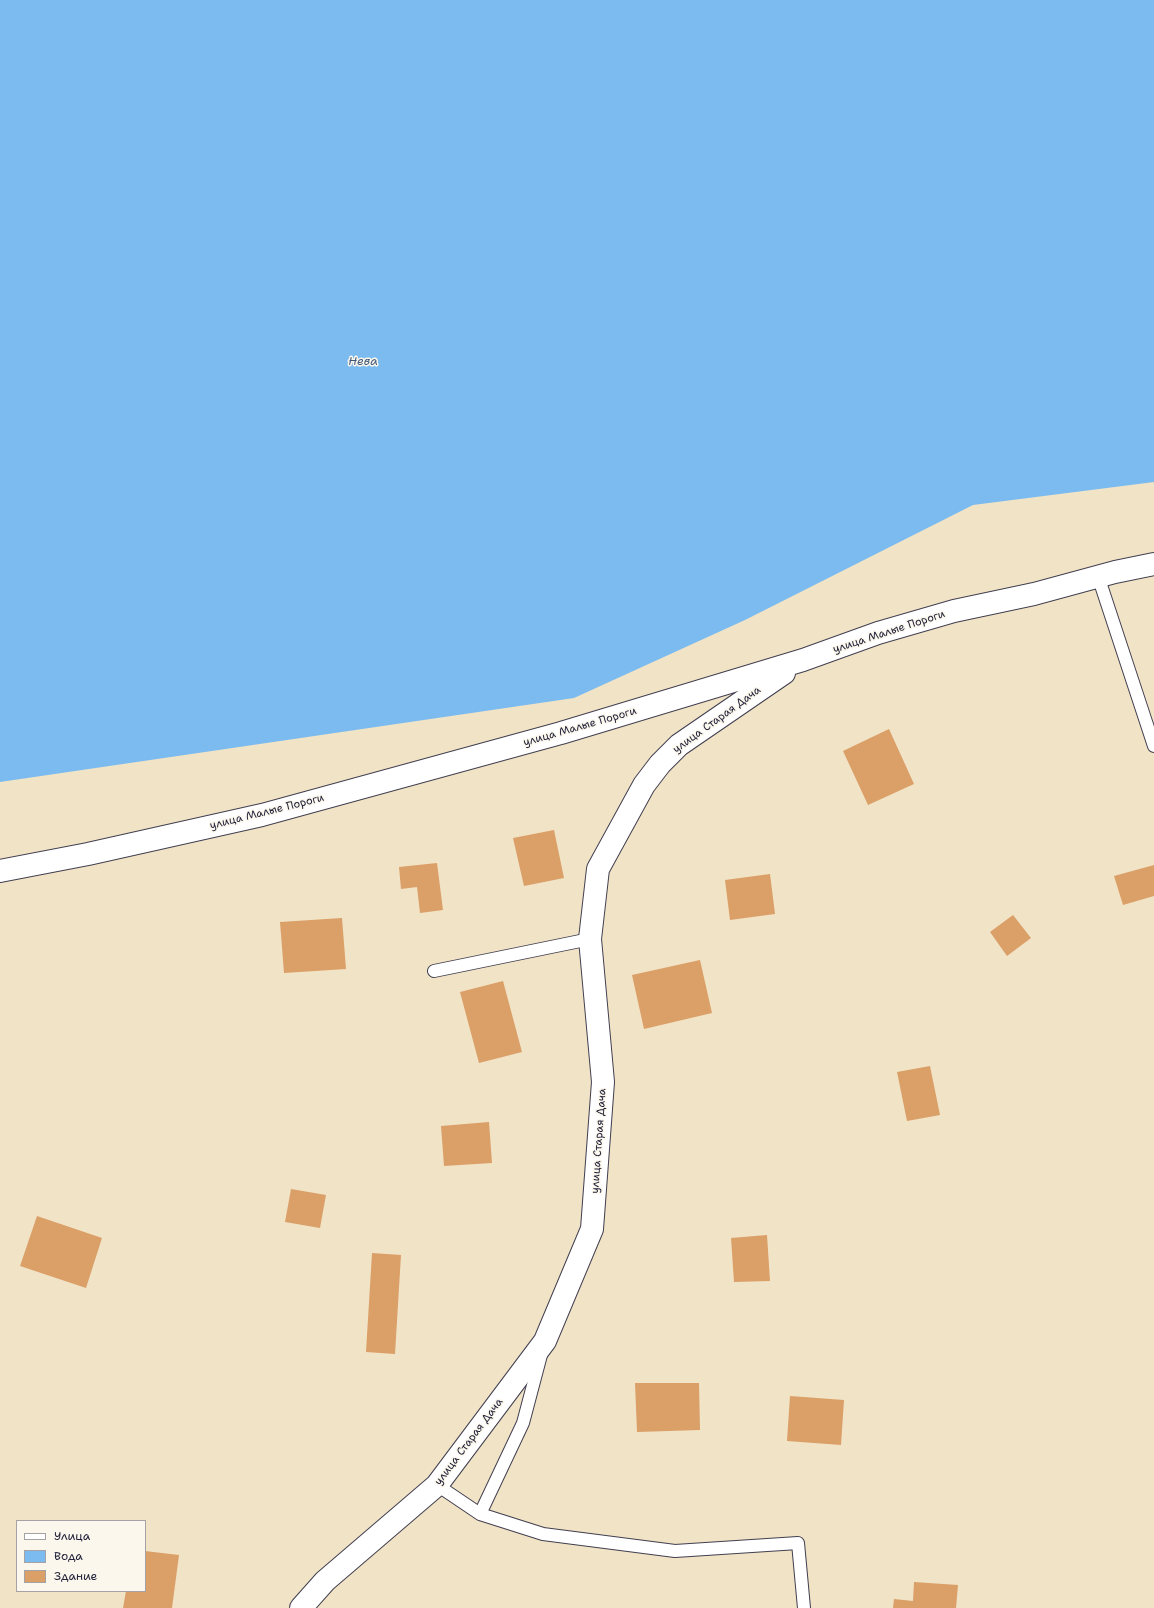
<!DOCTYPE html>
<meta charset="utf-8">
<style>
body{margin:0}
#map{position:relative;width:1154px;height:1608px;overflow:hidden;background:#f1e3c6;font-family:"Shantell Sans",sans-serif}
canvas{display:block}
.legend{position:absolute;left:16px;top:1520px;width:130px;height:72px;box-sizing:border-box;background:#fbf7ec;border:1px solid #a4a2a5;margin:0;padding:5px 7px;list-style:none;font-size:12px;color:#22223b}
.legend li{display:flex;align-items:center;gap:8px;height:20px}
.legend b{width:20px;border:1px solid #a4a2a5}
</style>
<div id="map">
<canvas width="1154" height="1608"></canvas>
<ul class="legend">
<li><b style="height:5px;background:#fff"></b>Улица</li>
<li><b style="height:11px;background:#7bbbef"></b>Вода</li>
<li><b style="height:11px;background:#db9f68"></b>Здание</li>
</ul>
</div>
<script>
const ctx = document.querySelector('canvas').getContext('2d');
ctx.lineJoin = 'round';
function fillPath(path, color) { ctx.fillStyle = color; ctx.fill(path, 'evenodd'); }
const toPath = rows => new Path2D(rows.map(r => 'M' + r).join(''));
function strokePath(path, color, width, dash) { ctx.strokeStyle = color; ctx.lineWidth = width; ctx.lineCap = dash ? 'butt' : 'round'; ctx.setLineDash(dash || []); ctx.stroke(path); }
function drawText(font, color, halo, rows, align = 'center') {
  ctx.font = font + ' "Shantell Sans",sans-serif'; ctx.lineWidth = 3; ctx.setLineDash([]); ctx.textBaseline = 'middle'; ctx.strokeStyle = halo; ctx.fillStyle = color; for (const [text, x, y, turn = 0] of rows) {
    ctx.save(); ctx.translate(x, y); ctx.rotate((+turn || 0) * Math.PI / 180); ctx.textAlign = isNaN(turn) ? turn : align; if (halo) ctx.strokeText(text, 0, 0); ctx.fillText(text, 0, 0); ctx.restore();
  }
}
const water = toPath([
 [0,0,1154,0,1154,482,973,505,745,620,574,698,0,782]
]);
const building = toPath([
 [889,729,914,784,868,805,843,751],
 [554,830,564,878,524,886,513,838],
 [437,863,443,910,420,913,417,887,401,889,399,867],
 [1154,865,1154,896,1123,905,1114,876],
 [770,874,775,914,730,920,725,880],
 [1013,915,1031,938,1007,956,990,932],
 [342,918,346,969,284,973,280,922],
 [700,960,712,1013,644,1029,632,975],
 [503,981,522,1052,479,1063,460,992],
 [930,1066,940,1115,907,1121,897,1072],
 [489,1122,492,1163,444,1166,441,1126],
 [291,1189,326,1195,320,1228,285,1222],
 [37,1216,102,1238,86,1288,20,1266],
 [767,1235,770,1281,734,1282,731,1238],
 [372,1253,401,1255,395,1354,366,1352],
 [635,1383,699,1383,700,1430,637,1432],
 [790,1396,844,1400,841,1445,787,1441],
 [145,1551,179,1555,172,1608,123,1608,126,1591,145,1591],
 [914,1582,958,1585,956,1608,893,1608,894,1599,913,1601]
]);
const lane = toPath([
 [1098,576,1154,746],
 [434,971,590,939],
 [437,1485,480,1514,543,1534,675,1551,798,1543,804,1608],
 [480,1514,523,1423,541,1355]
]);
const street = toPath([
 [0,871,88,854,262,815,561,733,803,660,878,633,954,611,1034,594,1115,572,1154,564],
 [301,1608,325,1581,437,1485,545,1341,592,1229,603,1082,590,939,598,869,644,785,660,764,679,745,784,673]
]);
const streetNames = [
 ["улица Малые Пороги",889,632,-18],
 ["улица Старая Дача",717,720,-36],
 ["улица Малые Пороги",580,727,-16],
 ["улица Малые Пороги",267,812,-14],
 ["улица Старая Дача",599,1141,-86],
 ["улица Старая Дача",469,1442,-53]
];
const waterNames = [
 ["Нева",363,362]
];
fillPath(water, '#7bbbef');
fillPath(building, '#db9f68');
strokePath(lane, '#413f50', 14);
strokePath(street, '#413f50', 24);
strokePath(lane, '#fff', 12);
strokePath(street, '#fff', 22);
drawText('11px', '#22223b', '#fbf7ec', streetNames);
drawText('italic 12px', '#41587a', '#fbf7ec', waterNames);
</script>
